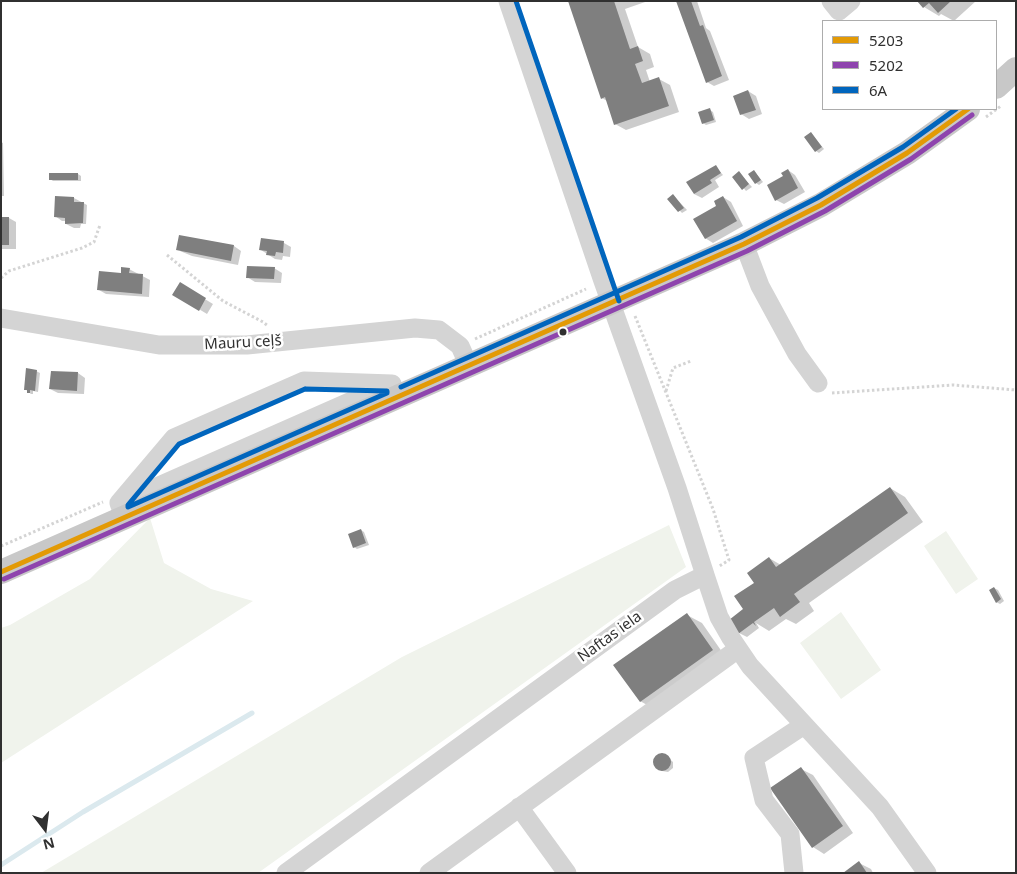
<!DOCTYPE html>
<meta charset="utf-8">
<style>
body{margin:0}
#map{position:relative;width:1017px;height:874px;overflow:hidden;background:#fff;font-family:"Noto Sans",sans-serif}
canvas{display:block}
.frame{position:absolute;inset:0;border:2px solid #303030;pointer-events:none}
.legend{position:absolute;left:822px;top:20px;width:175px;height:90px;box-sizing:border-box;background:#fff;border:1px solid #acacac;margin:0;padding:6px 9px;list-style:none;font-size:15px;color:#303030}
.legend li{display:flex;align-items:center;gap:10px;height:25px}
.legend b{width:25px;border:1px solid #acacac}
.north{position:absolute;left:20px;top:804px;width:50px;height:50px;-webkit-text-stroke:4px #fff;paint-order:stroke;rotate:165deg;font-size:14px;font-weight:700;line-height:20px;text-align:center;color:#303030}
.north::after{content:'';display:block;margin:auto;width:18px;height:22px;background:#303030;clip-path:polygon(50% 0,100% 100%,50% 72%,0 100%)}
</style>
<div id="map">
<canvas width="1017" height="874"></canvas>
<div class="frame"></div>
<ul class="legend">
<li><b style="height:6px;background:#e39a05"></b>5203</li>
<li><b style="height:6px;background:#8e44ad"></b>5202</li>
<li><b style="height:6px;background:#0065bd"></b>6A</li>
</ul>
<div class="north">N</div>
</div>
<script>
const ctx = document.querySelector('canvas').getContext('2d');
ctx.lineJoin = 'round';
function fillPath(path, color) { ctx.fillStyle = color; ctx.fill(path, 'evenodd'); }
const toPath = rows => new Path2D(rows.map(r => 'M' + r).join(''));
function strokePath(path, color, width, dash) { ctx.strokeStyle = color; ctx.lineWidth = width; ctx.lineCap = dash ? 'butt' : 'round'; ctx.setLineDash(dash || []); ctx.stroke(path); }
function drawText(font, color, halo, rows, align = 'center') {
  ctx.font = font + ' "Noto Sans",sans-serif'; ctx.lineWidth = 5; ctx.setLineDash([]); ctx.textBaseline = 'middle'; ctx.strokeStyle = halo; ctx.fillStyle = color; for (const [text, x, y, turn = 0] of rows) {
    ctx.save(); ctx.translate(x, y); ctx.rotate((+turn || 0) * Math.PI / 180); ctx.textAlign = isNaN(turn) ? turn : align; if (halo) ctx.strokeText(text, 0, 0); ctx.fillText(text, 0, 0); ctx.restore();
  }
}
const green = toPath([
 [150,518,164,563,211,589,253,601,1,763,1,628,10,625,90,579],
 [669,525,686,567,258,873,41,873,402,657],
 [946,531,978,579,956,594,924,546],
 [841,612,881,670,841,699,800,643]
]);
const shadow = toPath([
 [569,1,648,1,625,9,638,47,650,54,654,67,646,70,650,82,659,79,670,85,679,112,626,130,615,124,607,101,602,98],
 [678,1,697,1,706,28,710,31,729,80,714,86,707,82],
 [919,1,976,1,954,21,941,14,939,16,924,7],
 [748,91,756,96,762,114,749,119,741,114],
 [710,110,713,112,716,122,706,125,703,123],
 [811,133,824,149,819,153,816,151],
 [1,142,3,143,4,196,1,196],
 [716,167,723,175,715,180,719,187,702,198,694,194],
 [788,170,795,175,805,192,784,204,776,200],
 [754,171,763,182,759,185,756,183],
 [739,173,752,187,746,191,734,177],
 [78,174,81,176,81,181,53,181,50,179],
 [673,195,687,210,682,213,669,199],
 [723,197,731,202,743,226,713,243,705,238],
 [56,198,74,198,87,205,86,224,81,224,80,228,74,228,66,224,66,221,62,221,55,216],
 [1,218,9,218,16,222,16,249,1,249],
 [284,243,291,247,290,257,283,256,282,260,275,259,261,250],
 [234,246,241,251,238,265,192,256,180,251],
 [274,268,282,273,281,283,255,282,247,277],
 [129,269,150,280,149,297,106,294,99,290],
 [180,284,213,304,207,314,174,294],
 [36,371,40,373,38,392,33,391,33,394,31,394,25,389],
 [78,373,85,378,84,394,58,393,50,389],
 [890,488,905,497,923,522,809,603,814,611,796,624,786,619,769,631,756,623,759,628,747,637,739,633,743,611,769,558,781,565],
 [361,530,364,532,369,545,357,549,354,547],
 [994,588,998,590,1004,601,1000,604,996,602],
 [687,615,702,623,727,659,656,710,640,701],
 [660,755,665,755,673,762,673,768,668,772,662,771,655,765,656,759],
 [801,769,813,775,853,833,824,854,813,847],
 [859,863,871,869,873,873,845,873]
]);
const stream = toPath([
 [1,865,83,812,252,713]
]);
const building = toPath([
 [568,1,614,1,630,49,638,46,643,61,635,64,642,83,659,77,669,106,614,125,605,97,601,99],
 [676,1,691,1,700,26,703,25,722,76,706,83],
 [917,1,951,1,938,13,929,3,923,8],
 [748,90,756,110,740,115,733,96],
 [710,108,714,120,702,124,698,112],
 [811,132,822,147,815,152,804,137],
 [716,165,721,173,710,180,712,183,694,194,686,182],
 [788,169,798,188,775,201,767,185,783,176,781,173],
 [754,170,761,180,755,184,748,174],
 [739,171,749,184,742,190,732,177],
 [49,173,78,173,78,180,49,180],
 [673,194,684,208,678,212,667,199],
 [55,196,74,197,74,202,84,202,83,223,65,224,65,218,54,217],
 [723,196,737,221,705,239,693,219,716,206,714,201],
 [1,217,9,217,9,245,1,245],
 [179,235,234,245,231,261,176,250],
 [261,238,284,241,283,253,276,252,275,256,266,255,267,251,259,250],
 [247,266,275,267,274,279,246,278],
 [121,267,130,268,129,273,143,274,142,294,97,290,99,271,121,273],
 [180,282,206,298,199,311,172,295],
 [26,368,37,370,35,391,30,390,30,393,27,393,27,390,24,390],
 [51,371,78,372,77,391,49,389],
 [890,487,908,513,794,594,800,602,780,617,774,608,754,622,756,626,753,623,738,634,729,620,743,609,734,596,754,583,747,573,769,557,776,567],
 [361,529,366,543,353,548,348,534],
 [994,587,1001,599,996,603,989,590],
 [687,613,713,650,640,702,613,665],
 '653 762a9 9 0 1 1 18 0a9 9 0 1 1-18 0Z',
 [801,767,843,826,812,848,770,788],
 [859,861,867,873,843,873]
]);
const path = toPath([
 [986,117,1001,106],
 [167,255,223,301,263,322,268,326],
 [1,278,9,271,82,248,94,242,100,225],
 [635,316,713,509,729,560,718,567],
 [475,339,586,289],
 [666,391,673,368,691,361],
 [832,393,953,385,1016,390],
 [1,546,103,502]
]);
const minor = toPath([
 [831,1,839,11,851,1],
 [744,244,760,286,797,354,818,383],
 [1,318,159,345,247,345,415,328,439,330,460,346,469,366],
 [125,501,388,385],
 [124,517,119,503,174,438,304,381,392,384,397,397],
 [705,575,719,617,731,638,750,666,880,807,927,873],
 [519,807,567,873],
 [286,873,675,590,705,575,677,488,603,281,508,1],
 [429,873,738,649],
 [794,873,790,834,764,800,754,758,804,725]
]);
const major = toPath([
 [996,87,1016,69],
 [1,572,744,244,821,205,907,153,968,109]
]);
const bus1 = toPath([
 [1,572,744,244,821,205,907,153,968,109]
]);
const bus2 = toPath([
 [4,579,747,251,825,211,911,159,972,115]
]);
const bus3 = toPath([
 [516,1,619,301],
 [401,387,741,237,817,198,903,147,956,109],
 [305,389,387,391,387,393,128,507,128,505,179,444,305,389]
]);
const markers = [
 [563,332,4.5,"#303030"]
];
const streetNames = [
 ["Mauru ceļš",243,343,-3],
 ["Naftas iela",610,637,-36]
];
fillPath(green, '#f0f3ec');
fillPath(shadow, '#0003');
strokePath(stream, '#dbe9ee', 5);
fillPath(building, '#7f7f7f');
strokePath(path, '#d4d4d4', 3, [2.5, 2.5]);
strokePath(minor, '#d4d4d4', 19);
strokePath(major, '#c8c8c8', 24);
strokePath(bus1, '#e39a05', 5);
strokePath(bus2, '#8e44ad', 5);
strokePath(bus3, '#0065bd', 5);
for (const [x, y, r, color] of markers) { const dot = new Path2D(); dot.arc(x, y, r, 0, 2 * Math.PI); ctx.fillStyle = color; ctx.fill(dot); strokePath(dot, '#fff', 2); }
drawText('15px', '#303030', '#fff', streetNames);
</script>
